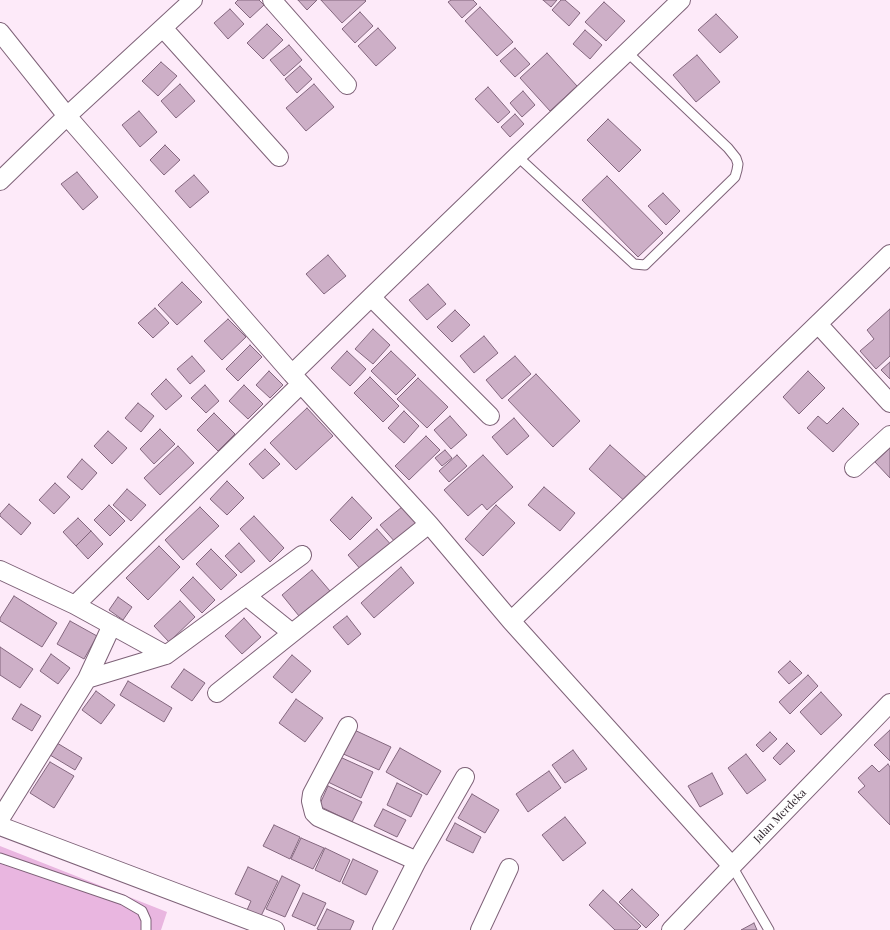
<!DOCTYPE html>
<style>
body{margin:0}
canvas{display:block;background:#fdeaf9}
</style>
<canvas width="890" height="930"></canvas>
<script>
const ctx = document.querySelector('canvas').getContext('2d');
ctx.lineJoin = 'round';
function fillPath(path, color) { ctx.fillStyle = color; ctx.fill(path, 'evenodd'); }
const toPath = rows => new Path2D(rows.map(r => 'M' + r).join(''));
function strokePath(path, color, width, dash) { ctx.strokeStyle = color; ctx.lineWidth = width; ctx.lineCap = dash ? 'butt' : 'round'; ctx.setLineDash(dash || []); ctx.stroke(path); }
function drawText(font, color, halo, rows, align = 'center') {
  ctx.font = font + ' "Playfair Display",serif'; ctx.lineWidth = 3; ctx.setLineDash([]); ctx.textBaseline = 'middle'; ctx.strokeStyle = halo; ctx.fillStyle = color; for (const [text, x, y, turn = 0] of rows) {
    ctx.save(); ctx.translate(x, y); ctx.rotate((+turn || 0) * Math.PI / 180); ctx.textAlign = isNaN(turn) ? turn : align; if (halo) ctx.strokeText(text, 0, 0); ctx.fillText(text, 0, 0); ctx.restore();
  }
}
const green = toPath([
 [0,846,167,912,161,930,0,930]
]);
const building = toPath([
 [238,0,259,0,264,5,250,18,235,3,238,0],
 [298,0,317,0,307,10,298,0],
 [321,0,365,0,366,1,342,23,321,0],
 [451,0,473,0,477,4,462,18,448,2,451,0],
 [543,0,557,0,551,7,543,0],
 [561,0,565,0,580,13,569,26,552,10,561,0],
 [604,2,625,21,606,41,585,22,604,2],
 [480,7,513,42,497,56,465,21,480,7],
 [230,9,244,24,228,39,214,23,230,9],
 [360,12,373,26,355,43,342,29,360,12],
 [716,14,738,37,720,53,698,30,716,14],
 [267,24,283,40,263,59,247,43,267,24],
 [378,28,396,48,376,66,358,46,378,28],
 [585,30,602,45,590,59,573,44,585,30],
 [289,45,302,60,284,76,270,60,289,45],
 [515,48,530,64,515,77,500,61,515,48],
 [547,53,577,86,550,111,520,78,547,53],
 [697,55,720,82,696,102,673,75,697,55],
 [161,62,177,76,158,96,142,81,161,62],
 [300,66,312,79,297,93,285,79,300,66],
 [180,84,195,101,176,118,161,101,180,84],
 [314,84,334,107,306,131,286,108,314,84],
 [488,87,510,112,498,123,475,99,488,87],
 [523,91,535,105,522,117,510,103,523,91],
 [139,111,157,132,140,147,122,125,139,111],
 [515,114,524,124,510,137,501,127,515,114],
 [608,119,641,150,619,172,587,140,608,119],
 [165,145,180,160,164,175,150,160,165,145],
 [77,172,98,197,83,210,61,184,77,172],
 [194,175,209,192,190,208,175,191,194,175],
 [607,176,663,233,638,257,582,200,607,176],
 [663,193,680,211,666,225,648,206,663,193],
 [328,255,346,276,324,294,306,274,328,255],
 [182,282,202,302,177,325,158,305,182,282],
 [428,284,446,304,427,320,409,300,428,284],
 [155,308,169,323,153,338,138,323,155,308],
 [890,309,890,356,876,369,860,351,874,339,867,330,890,309],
 [455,310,470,325,452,342,437,327,455,310],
 [228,319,246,337,222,360,204,341,228,319],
 [373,329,390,345,373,364,355,349,373,329],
 [484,336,498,353,474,373,460,356,484,336],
 [250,345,262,357,238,381,226,369,250,345],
 [347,351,366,369,350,386,331,368,347,351],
 [391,351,416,375,396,395,371,371,391,351],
 [192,356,205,371,190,384,177,369,192,356],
 [515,356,531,374,502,399,486,380,515,356],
 [890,362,890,379,881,370,890,362],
 [269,371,283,385,270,398,256,385,269,371],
 [808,371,825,388,799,414,783,397,808,371],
 [536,374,580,421,553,447,508,400,536,374],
 [370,377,399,406,383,422,354,393,370,377],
 [418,378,448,407,427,428,397,399,418,378],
 [166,379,182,396,166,410,151,394,166,379],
 [205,385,219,401,206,413,191,398,205,385],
 [244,385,263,404,248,419,229,401,244,385],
 [138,403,154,416,141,432,125,418,138,403],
 [307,408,333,436,296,470,270,443,307,408],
 [843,408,859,424,833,452,807,428,818,416,827,424,843,408],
 [404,411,419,426,404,443,388,428,404,411],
 [214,413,235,434,218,451,197,430,214,413],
 [450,416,467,435,451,449,434,430,450,416],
 [514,418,529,436,507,455,492,437,514,418],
 [160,429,175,444,154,464,140,449,160,429],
 [108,431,127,448,112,464,94,446,108,431],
 [426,436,440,450,409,480,395,466,426,436],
 [610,445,649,480,628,504,589,469,610,445],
 [178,446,194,463,160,495,144,478,178,446],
 [890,448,890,478,875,462,890,448],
 [265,449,280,464,263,479,249,464,265,449],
 [445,450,452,458,442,466,435,458,445,450],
 [457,455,467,466,449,482,439,471,457,455],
 [483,455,513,487,487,510,482,504,468,516,444,490,483,455],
 [82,459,97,473,82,490,67,477,82,459],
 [227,481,244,498,227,515,210,499,227,481],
 [55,483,70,497,54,514,39,500,55,483],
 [544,487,575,513,560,531,528,505,544,487],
 [127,489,146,505,131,521,113,505,127,489],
 [352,497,372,518,350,540,330,520,352,497],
 [9,504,31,523,21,535,0,516,0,514,9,504],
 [109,505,125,521,110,536,94,520,109,505],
 [496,505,515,523,483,556,465,539,496,505],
 [200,507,219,526,183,560,165,540,200,507],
 [402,507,417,524,396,543,380,525,402,507],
 [254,516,284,548,270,562,240,529,254,516],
 [78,518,91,531,76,546,63,532,78,518],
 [377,529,393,547,363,572,348,555,377,529],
 [91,531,103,544,88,559,76,546,91,531],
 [239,543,255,561,241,573,225,556,239,543],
 [159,546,180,567,148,600,126,578,159,546],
 [211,549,237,575,221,590,196,564,211,549],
 [401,567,414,583,374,618,361,603,401,567],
 [312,570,330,591,299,616,282,595,312,570],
 [193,577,215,600,202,613,180,590,193,577],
 [14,596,57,623,42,647,0,621,0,618,14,596],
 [118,597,132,607,123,620,109,610,118,597],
 [180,601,195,617,169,642,154,626,180,601],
 [347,616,361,634,348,645,333,627,347,616],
 [244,618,261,637,242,654,225,636,244,618],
 [70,621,97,636,84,659,57,644,70,621],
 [0,647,33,669,20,688,0,675,0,647],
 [51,654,70,668,58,684,40,671,51,654],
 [292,655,311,671,292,693,273,677,292,655],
 [790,661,802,673,789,684,778,672,790,661],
 [184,669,205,683,192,701,171,687,184,669],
 [808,675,818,686,790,714,779,702,808,675],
 [128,681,172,708,164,722,120,695,128,681],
 [96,691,115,705,101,724,82,710,96,691],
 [821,692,842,715,821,735,800,712,821,692],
 [296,699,323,718,305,742,279,723,296,699],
 [21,704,41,716,32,731,12,719,21,704],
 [350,728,391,747,379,770,339,752,350,728],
 [890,730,890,761,874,745,890,730],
 [770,732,777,739,763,752,756,745,770,732],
 [57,743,82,758,75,770,50,755,57,743],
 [787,743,795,751,780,765,773,758,787,743],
 [400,748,441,771,427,795,386,772,400,748],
 [573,750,587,769,565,783,552,765,573,750],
 [746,754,766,780,747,794,728,768,746,754],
 [340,757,373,772,361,798,328,782,340,757],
 [50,762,74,776,54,808,30,793,50,762],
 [888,764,890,767,890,825,858,792,865,786,858,778,872,765,879,772,888,764],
 [549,771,561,788,528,812,516,794,549,771],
 [712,773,723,794,700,807,688,786,712,773],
 [397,783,422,795,411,817,387,805,397,783],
 [328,786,362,802,352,822,319,806,328,786],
 [472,794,499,810,485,833,458,818,472,794],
 [383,809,406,820,397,837,374,826,383,809],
 [565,817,586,843,563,861,542,835,565,817],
 [455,823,481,837,473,853,446,840,455,823],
 [274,825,300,837,290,859,263,846,274,825],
 [301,838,324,848,313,869,291,859,301,838],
 [325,848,350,860,340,882,315,870,325,848],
 [353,859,378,871,366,895,342,883,353,859],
 [248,867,278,881,261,916,247,910,251,901,235,894,248,867],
 [282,876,300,885,285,917,266,909,282,876],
 [632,889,659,915,646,928,619,902,632,889],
 [603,890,641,926,637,930,615,930,589,905,603,890],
 [303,893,326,903,315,926,292,916,303,893],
 [327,909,354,921,350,930,320,930,317,929,327,909],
 [754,923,757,930,741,930,754,923]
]);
const lane = toPath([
 [517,156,634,264,645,265,648,262,735,177,737,170,738,164,736,158,728,148,627,52],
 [0,858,123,900,142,911,146,920,146,930],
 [732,866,769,930]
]);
const street = toPath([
 [272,0,347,85],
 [163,28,279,157],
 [0,32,67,116,292,374,429,524,511,621,732,866],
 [0,181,67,116,193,0],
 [371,297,490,416],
 [818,324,890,403],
 [292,374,371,297,517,156,627,52,681,0],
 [854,468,890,435],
 [0,570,75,605,166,655],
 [246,596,292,633],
 [75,605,301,384],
 [511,621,890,254],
 [87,679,166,655,302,555],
 [217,693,429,524],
 [348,726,312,794,311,801,314,813,318,817,417,861,382,930],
 [0,819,87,679,112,625],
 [0,826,275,930],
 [417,861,465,777],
 [480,930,509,868],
 [671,930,732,866,890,703]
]);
const streetNames = [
 ["Jalan Merdeka",780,816,-46]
];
fillPath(green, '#e9b6e0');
fillPath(building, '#cdafc7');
strokePath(building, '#83677e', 1);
strokePath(lane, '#7e6278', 11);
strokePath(street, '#7e6278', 20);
strokePath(lane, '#fff', 9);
strokePath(street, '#fff', 18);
drawText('11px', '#261b24', '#fff', streetNames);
</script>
